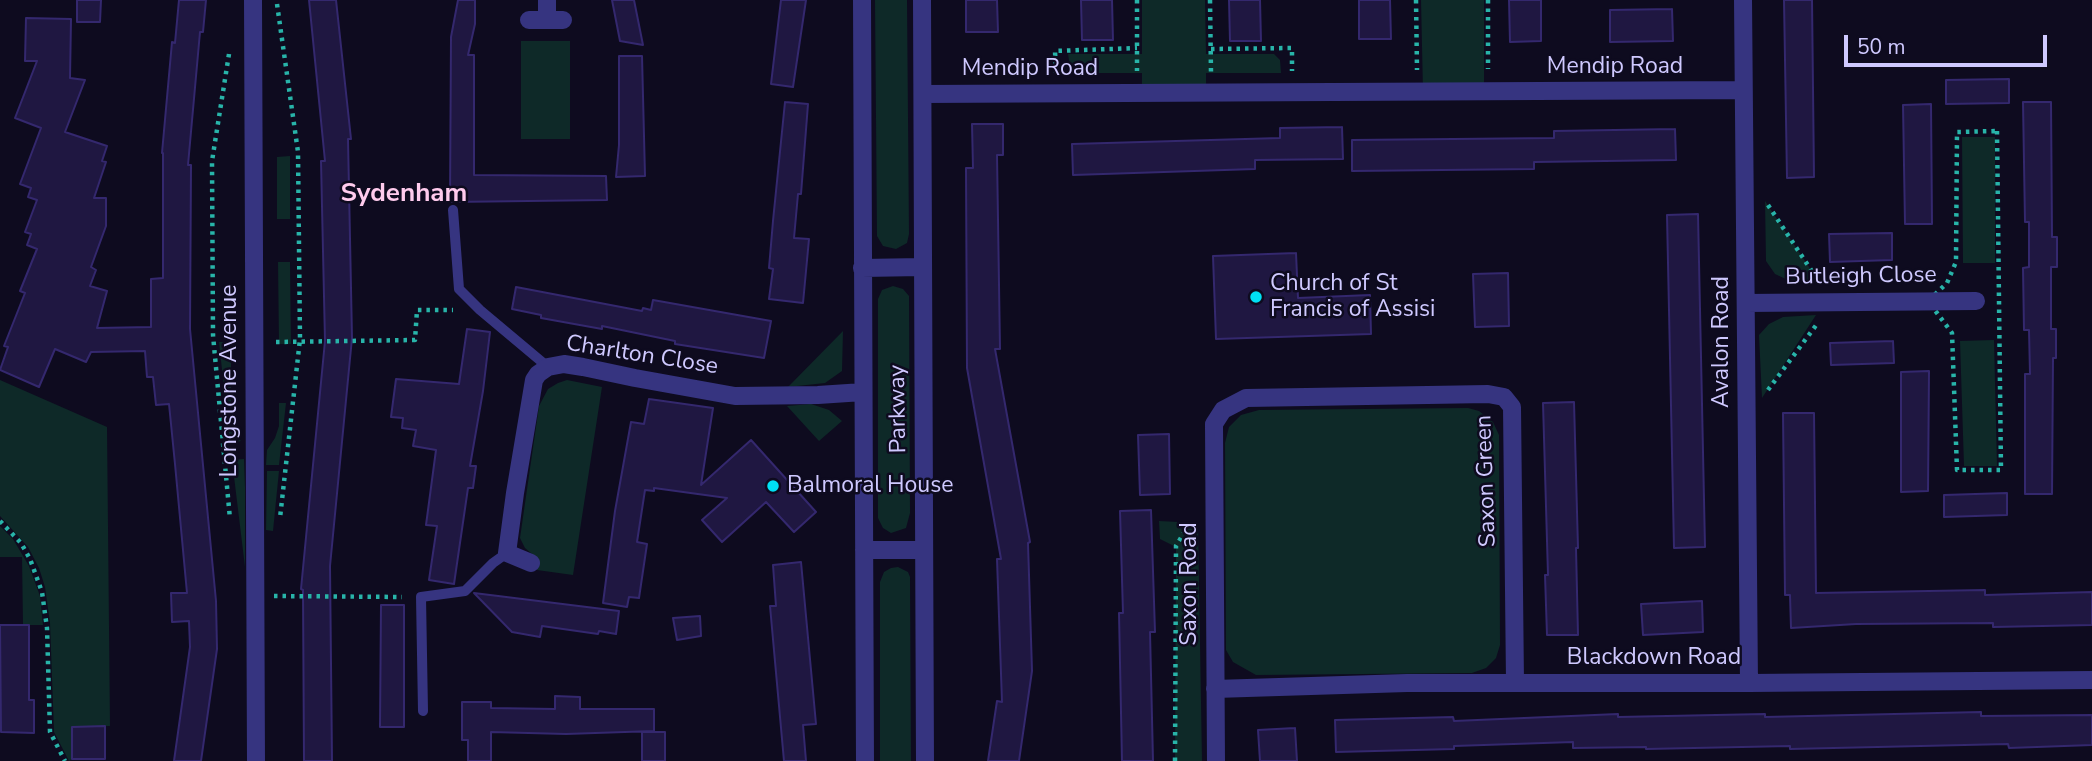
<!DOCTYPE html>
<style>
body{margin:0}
#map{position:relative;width:2092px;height:761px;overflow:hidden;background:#0e0b1f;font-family:"Nunito Sans",sans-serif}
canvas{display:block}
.scale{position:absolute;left:1844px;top:35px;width:203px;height:32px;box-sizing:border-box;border:4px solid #cfc9ff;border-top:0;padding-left:9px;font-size:21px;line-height:24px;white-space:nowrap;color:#cfc9ff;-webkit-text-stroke:5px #0e0b1f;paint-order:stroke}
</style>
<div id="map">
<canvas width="2092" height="761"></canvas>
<div class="scale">50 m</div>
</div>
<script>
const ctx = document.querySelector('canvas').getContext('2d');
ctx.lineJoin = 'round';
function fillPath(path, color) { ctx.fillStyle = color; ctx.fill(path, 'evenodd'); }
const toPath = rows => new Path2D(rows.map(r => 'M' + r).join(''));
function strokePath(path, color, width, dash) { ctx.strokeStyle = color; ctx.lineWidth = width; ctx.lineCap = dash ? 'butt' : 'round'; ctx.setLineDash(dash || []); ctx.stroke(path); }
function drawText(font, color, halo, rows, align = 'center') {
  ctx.font = font + ' "Nunito Sans",sans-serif'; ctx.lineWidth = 5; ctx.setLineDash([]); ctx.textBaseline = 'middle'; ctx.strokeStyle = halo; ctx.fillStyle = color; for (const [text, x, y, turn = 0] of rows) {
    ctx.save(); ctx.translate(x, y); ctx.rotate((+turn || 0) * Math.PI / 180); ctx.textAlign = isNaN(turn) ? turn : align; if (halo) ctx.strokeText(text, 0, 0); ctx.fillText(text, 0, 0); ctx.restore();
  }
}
const green = toPath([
 [875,0,907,0,909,234,907,243,896,249,883,246,877,236],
 [1142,0,1205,0,1206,54,1274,54,1280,60,1281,73,1206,73,1206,92,1142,93,1142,73,1071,73,1068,54,1142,54],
 [1421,0,1484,0,1484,92,1423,92],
 [521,41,570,41,570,139,521,139],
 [1962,137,1995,137,1995,263,1963,263],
 [290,156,290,219,277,219,277,157],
 [1765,201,1819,282,1790,281,1775,274,1766,261],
 [278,262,290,262,291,344,279,344],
 [893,286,903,289,909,296,910,513,906,528,891,533,883,528,878,518,878,299,882,290],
 [1816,315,1762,398,1759,335,1769,324,1783,317],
 [843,331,842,371,825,383,788,387],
 [1994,340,1997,466,1964,466,1960,341],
 [219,342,231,342,231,418,236,437,241,441,230,443],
 [0,380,107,427,110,726,72,727,72,759,69,761,54,732,50,623,45,587,39,568,28,547,0,516],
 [567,380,602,387,573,575,537,570,539,560,525,548,520,538,539,406,548,389,558,383],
 [279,403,286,403,279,465,266,465,267,450,275,438,279,426],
 [811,404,829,410,842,421,819,441,787,406],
 [1468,408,1479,411,1493,422,1499,435,1500,645,1496,658,1486,668,1472,673,1256,675,1233,662,1226,650,1225,443,1229,427,1241,415,1259,410],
 [244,459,245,487,245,567,232,460],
 [267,471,279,471,273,531,266,530],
 [1159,521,1198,523,1202,761,1175,761,1176,547,1160,539],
 [0,526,13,539,29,566,40,596,43,625,23,625,22,557,0,557],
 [898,567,908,572,910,577,911,761,880,761,880,582,884,572,891,568]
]);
const building = toPath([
 [77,0,101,0,100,22,77,22,77,0],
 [179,0,206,0,203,32,200,32,188,165,191,165,190,329,216,601,217,649,201,761,174,761,190,647,189,621,172,622,171,593,187,593,175,464,169,404,156,405,153,377,147,377,145,351,91,352,86,362,55,349,39,387,0,370,8,347,4,346,25,293,20,291,37,249,27,245,31,234,25,232,37,200,28,197,31,188,20,184,41,128,15,118,37,61,25,61,26,18,71,19,70,78,85,80,65,132,107,146,102,161,106,162,94,198,106,198,106,226,91,267,96,270,90,286,107,291,97,328,151,327,151,279,163,278,163,153,162,153,172,42,175,43,179,0],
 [309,0,336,0,351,139,348,139,352,338,330,566,332,761,304,761,303,590,301,589,325,341,321,161,325,161,309,0],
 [458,0,475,0,475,24,468,55,474,55,474,175,606,176,607,200,450,202,451,37,458,0],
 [612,0,634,0,643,45,620,41,612,0],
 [781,0,806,0,793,87,771,84,781,0],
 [966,0,997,0,998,32,966,32,966,0],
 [1081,0,1112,0,1113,40,1082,40,1081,0],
 [1229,0,1260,0,1261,41,1230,41,1229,0],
 [1359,0,1390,0,1391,39,1359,39,1359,0],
 [1509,0,1541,0,1541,41,1510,42,1509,0],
 [1784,0,1812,0,1814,177,1787,178,1784,0],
 [1672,9,1673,41,1610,42,1610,10,1672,9],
 [619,56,642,56,645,176,616,177,619,145,619,56],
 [2009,79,2009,103,1946,104,1946,80,2009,79],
 [785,102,808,104,801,194,798,194,794,238,809,239,803,303,769,299,773,269,769,268,773,221,785,102],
 [2023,102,2051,102,2052,237,2057,237,2057,267,2051,267,2051,329,2056,329,2056,358,2053,358,2052,494,2025,494,2025,374,2030,374,2029,330,2024,330,2023,268,2029,267,2029,222,2025,222,2023,102],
 [1931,104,1932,224,1905,224,1903,105,1931,104],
 [972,124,1003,124,1003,155,997,155,1000,349,995,349,1030,542,1028,543,1032,671,1019,761,988,761,997,701,1002,702,997,559,1001,559,967,368,966,168,973,168,972,124],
 [1342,127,1343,159,1255,160,1255,169,1073,175,1072,144,1280,138,1280,128,1342,127],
 [1675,129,1676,160,1534,162,1534,169,1352,171,1352,140,1554,138,1554,131,1675,129],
 [1698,214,1705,547,1674,548,1667,215,1698,214],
 [1892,233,1892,260,1830,262,1829,234,1892,233],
 [1296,253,1298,298,1370,295,1371,334,1216,339,1213,256,1296,253],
 [1508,273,1509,326,1475,327,1473,274,1508,273],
 [516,287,642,311,643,308,651,310,653,300,771,321,764,358,675,344,675,341,602,326,602,329,541,318,541,315,512,309,516,287],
 [467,329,490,332,483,391,470,466,476,466,473,488,468,488,454,584,429,580,437,526,426,525,436,450,413,446,416,430,402,428,403,418,391,417,396,379,459,384,467,329],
 [1893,341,1894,363,1831,365,1830,343,1893,341],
 [1929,371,1928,491,1901,492,1901,372,1929,371],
 [649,399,713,408,701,485,751,440,816,512,794,532,766,502,722,542,702,520,727,498,654,488,654,491,645,490,637,542,647,544,639,598,629,597,627,607,603,603,615,511,631,422,644,424,649,399],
 [1574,402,1578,548,1576,548,1578,635,1547,635,1545,575,1548,575,1543,403,1574,402],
 [1783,413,1814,413,1816,593,1985,590,1985,595,2092,592,2092,625,1993,627,1993,623,1856,624,1791,628,1790,595,1785,595,1783,413],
 [1169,434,1170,494,1140,495,1138,435,1169,434],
 [2007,493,2007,515,1944,517,1944,495,2007,493],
 [1151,510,1155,632,1150,632,1153,761,1122,761,1119,613,1123,613,1120,511,1151,510],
 [801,562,816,724,803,725,806,761,784,761,770,606,776,606,773,565,801,562],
 [474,593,619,611,616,634,599,631,598,634,542,626,540,637,512,632,474,593],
 [1702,601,1703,632,1643,635,1641,604,1702,601],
 [381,605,404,605,404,727,380,727,381,605],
 [700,616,701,636,677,640,673,618,700,616],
 [0,625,29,625,29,700,34,700,34,733,1,732,0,625],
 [555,696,580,697,580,709,654,709,654,731,566,734,491,732,491,761,468,761,468,740,462,740,462,702,491,702,491,708,555,709,555,696],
 [1981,712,1981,716,2092,715,2092,745,2009,748,2008,744,1790,749,1790,746,1646,749,1646,747,1573,748,1573,742,1454,746,1454,749,1336,752,1335,720,1453,717,1454,721,1618,714,1618,717,1765,714,1765,717,1981,712],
 [105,726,105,759,72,759,72,727,105,726],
 [1295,728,1297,761,1260,761,1258,730,1295,728],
 [642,732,665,732,665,761,642,761,642,732]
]);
const path = toPath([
 [1137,0,1137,71],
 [1210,0,1211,73],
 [1416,0,1417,70],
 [1488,0,1488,69],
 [277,4,298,152,300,339,280,518],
 [1211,49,1292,48,1292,71],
 [229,54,212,161,213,335,230,519],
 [1056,73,1055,51,1137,48],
 [1997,131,2001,470,1957,470,1952,333,1928,301,1947,283,1956,262,1957,132,1997,131],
 [1768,205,1819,282],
 [276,342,415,340,417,310,453,310],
 [1768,390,1817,324],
 [0,521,21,543,30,559,42,592,47,628,50,732,65,761],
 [274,596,402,597],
 [1175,761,1176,546,1191,521]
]);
const service = toPath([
 [453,210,459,289,480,310,548,367],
 [423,711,421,597,465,591,493,563,507,553]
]);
const minor = toPath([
 [253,0,256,761],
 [862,0,865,761],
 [922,0,925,761],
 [1743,0,1749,683],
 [547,19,547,0],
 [529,20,563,20],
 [923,94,1742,90],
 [862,268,922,267],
 [1746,303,1976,301],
 [864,550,924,550],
 [531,563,507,553,515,493,534,380,538,374,548,367,564,364,583,367,635,378,735,396,818,395,863,392],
 [1215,689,1407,683,1749,683,2092,680],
 [1216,761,1214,424,1223,410,1246,398,1488,394,1504,397,1512,407,1515,682]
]);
const markers = [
 [1256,297,7,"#00e0f4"],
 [773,486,7,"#00e0f4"]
];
const streetNames = [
 ["Mendip Road",1615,67],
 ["Mendip Road",1030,69],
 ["Butleigh Close",1861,277,-1],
 ["Avalon Road",1722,342,-90],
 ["Charlton Close",642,356,9],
 ["Longstone Avenue",230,381,-90],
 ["Parkway",899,409,-91],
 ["Saxon Green",1487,481,-92],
 ["Saxon Road",1190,584,-90],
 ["Blackdown Road",1654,658]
];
const poiNames = [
 ["Church of St",1270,284],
 ["Francis of Assisi",1270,310],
 ["Balmoral House",787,486]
];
const quarterNames = [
 ["Sydenham",404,195]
];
fillPath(green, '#0e2928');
fillPath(building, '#1f1741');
strokePath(building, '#34286e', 2);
strokePath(path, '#28b4a9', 4.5, [3.5, 5]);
strokePath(service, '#363480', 10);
strokePath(minor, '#363480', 18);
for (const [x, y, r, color] of markers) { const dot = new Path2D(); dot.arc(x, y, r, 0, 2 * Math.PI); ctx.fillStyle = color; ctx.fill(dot); strokePath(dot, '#0e0b1f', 2.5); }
drawText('23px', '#cfc9ff', '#0e0b1f', streetNames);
drawText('23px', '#cfc9ff', '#0e0b1f', poiNames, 'left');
drawText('bold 26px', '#ffcbed', '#0e0b1f', quarterNames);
</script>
